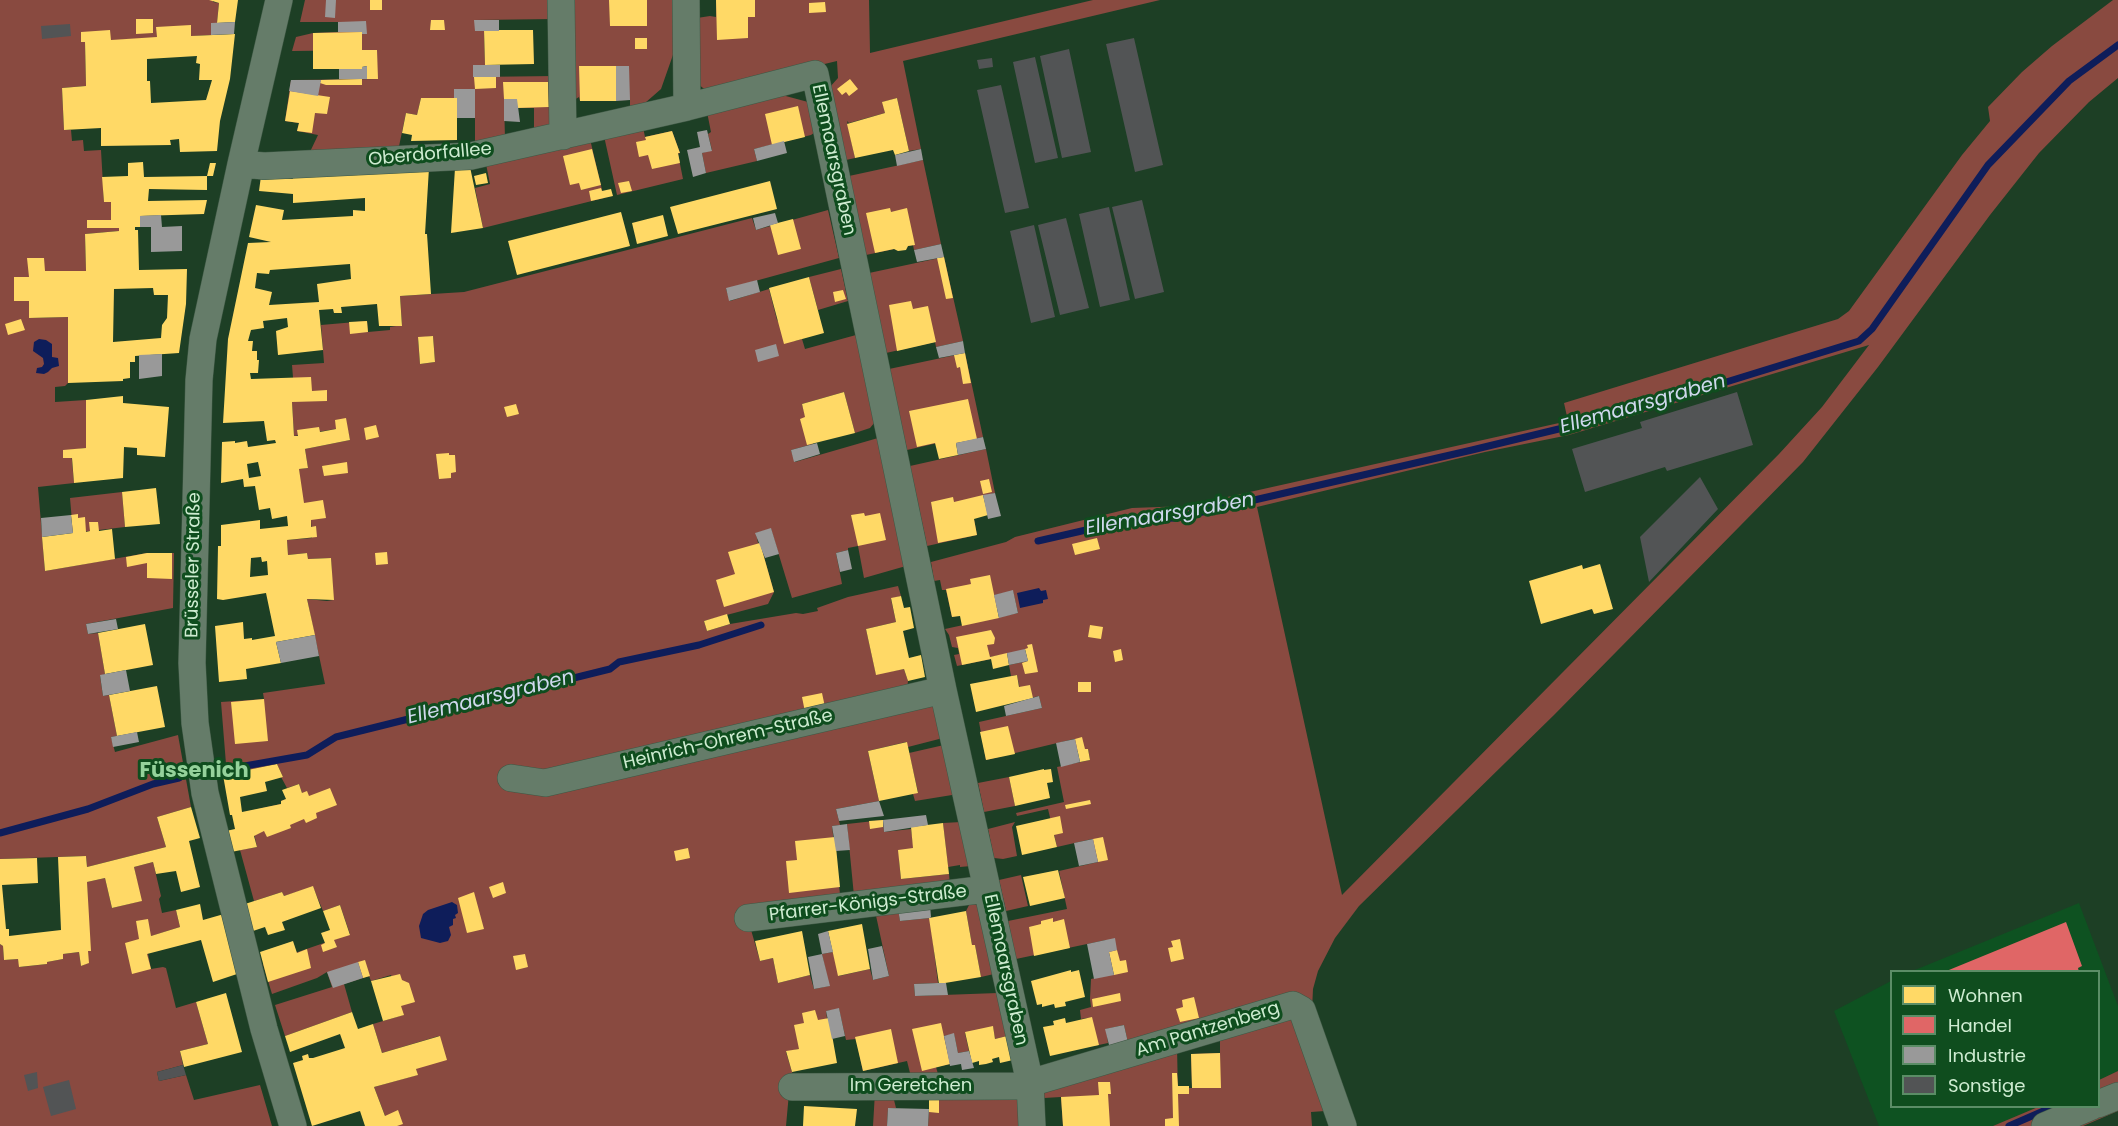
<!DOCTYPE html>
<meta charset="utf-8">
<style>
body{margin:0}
#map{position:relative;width:2118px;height:1126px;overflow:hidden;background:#1d3f25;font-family:Poppins,sans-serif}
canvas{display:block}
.legend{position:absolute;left:1890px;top:970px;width:210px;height:138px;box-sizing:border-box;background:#0f4d1e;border:2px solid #5b8d66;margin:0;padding:8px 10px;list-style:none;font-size:18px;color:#ceecd1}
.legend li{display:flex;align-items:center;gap:12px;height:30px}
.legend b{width:30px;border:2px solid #5b8d66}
</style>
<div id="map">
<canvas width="2118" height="1126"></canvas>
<ul class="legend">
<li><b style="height:16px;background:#ffd966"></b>Wohnen</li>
<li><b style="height:16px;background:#e06666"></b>Handel</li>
<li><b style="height:16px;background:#999"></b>Industrie</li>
<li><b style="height:16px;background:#525455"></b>Sonstige</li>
</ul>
</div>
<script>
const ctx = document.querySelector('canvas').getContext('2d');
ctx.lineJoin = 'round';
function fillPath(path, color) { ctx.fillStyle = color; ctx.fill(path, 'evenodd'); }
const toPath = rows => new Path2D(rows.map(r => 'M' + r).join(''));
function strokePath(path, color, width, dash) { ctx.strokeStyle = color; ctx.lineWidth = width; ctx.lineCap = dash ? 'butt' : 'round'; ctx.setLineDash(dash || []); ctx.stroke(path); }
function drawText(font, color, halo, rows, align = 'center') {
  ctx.font = font + ' Poppins,sans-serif'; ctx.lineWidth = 6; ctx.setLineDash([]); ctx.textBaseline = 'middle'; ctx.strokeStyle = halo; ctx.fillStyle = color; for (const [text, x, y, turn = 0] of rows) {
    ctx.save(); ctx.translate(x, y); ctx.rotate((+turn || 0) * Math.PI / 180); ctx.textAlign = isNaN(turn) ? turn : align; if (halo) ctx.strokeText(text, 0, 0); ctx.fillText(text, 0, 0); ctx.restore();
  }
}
const built = toPath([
 [2079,903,2118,1006,2118,1071,2099,1080,2098,972,1910,972],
 [1891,981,1892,1106,2038,1107,1993,1126,1879,1126,1834,1011]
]);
const green = toPath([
 [0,0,213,0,213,2,219,3,217,23,211,23,211,35,85,42,86,86,62,88,64,130,71,130,72,141,83,140,84,151,101,150,104,202,111,202,111,220,87,220,87,228,119,228,119,231,85,234,86,271,29,272,29,277,14,277,14,301,29,301,29,318,68,317,68,383,65,386,55,387,55,402,86,400,86,448,71,450,74,483,38,487,45,571,147,553,174,553,173,608,86,624,88,634,98,633,105,674,100,676,103,696,109,695,117,736,111,737,115,752,178,735,191,807,157,817,166,847,87,867,86,856,0,859],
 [305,0,554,0,554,19,475,20,475,31,484,30,485,65,473,65,473,77,555,76,550,126,534,132,534,108,517,108,517,99,504,99,505,139,475,146,475,89,455,89,454,98,421,98,417,115,406,113,398,151,309,154,318,135,297,131,299,123,285,121,291,80,377,79,377,50,292,51,296,37,313,33,338,32,338,22,300,22],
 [568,0,675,0,674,52,661,89,645,103,630,109,630,100,580,101,579,97,569,103],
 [716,0,869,0,870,53,1093,0,1160,0,903,61,921,149,909,151,897,98,883,102,885,113,849,123,847,121,855,158,846,160,829,88,838,78,837,61,708,92,698,84,697,18,710,16,716,17],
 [2113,0,2118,0,2118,78,2089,102,2039,153,1990,215,1878,367,1803,462,1554,715,1359,906,1335,938,1318,971,1313,989,1312,1010,1325,1111,1311,1112,1312,1126,1063,1126,1061,1097,1044,1098,1044,1091,1177,1047,1178,1094,1189,1094,1189,1088,1192,1088,1191,1054,1220,1053,1220,1035,1129,1047,1124,1025,1106,1029,1108,1043,1094,1046,1087,1018,1081,1019,1080,1010,1091,1007,1090,999,1091,979,1114,974,1106,940,1016,959,1008,921,1067,909,1059,871,1098,862,1092,839,1057,847,1048,809,1017,816,1016,813,1064,802,1057,767,1090,760,1088,749,1077,751,1074,739,986,760,979,722,1042,708,1039,696,1022,700,1017,675,1011,676,1009,665,1028,661,1026,650,990,657,991,659,957,666,954,655,959,654,958,648,952,647,949,635,945,629,1018,613,1013,591,995,595,997,607,952,617,946,590,942,590,940,580,934,581,931,562,1006,542,1015,537,1132,508,1187,506,1568,421,1564,403,1838,319,1849,311,1962,155,1990,121,1988,107,2022,72,2052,46],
 [1869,345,1822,407,1779,454,1342,895,1257,507,1485,452,1569,435],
 [782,95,808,102,815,132,811,135,754,149,757,161,706,173,702,153,712,150,708,134,711,132,707,112],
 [643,127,645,137,672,131,680,153,678,154,683,179,617,195,604,136],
 [590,139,604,198,483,228,475,188,490,184,486,164],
 [923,160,941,244,914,250,913,245,866,255,849,176],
 [828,210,839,258,726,289,730,301,769,289,777,320,795,341,802,339,805,349,856,335,875,422,870,428,855,433,844,392,802,404,813,444,791,450,795,462,878,438,906,566,864,578,858,546,848,548,848,550,836,553,842,584,792,598,771,529,756,533,758,543,760,543,774,592,768,604,704,621,707,631,730,624,796,613,803,614,818,611,817,608,848,597,898,586,901,596,891,599,896,622,866,629,876,674,904,669,908,681,907,690,921,688,929,675,943,738,908,747,906,742,868,751,879,801,836,809,840,825,832,826,840,894,745,909,760,961,773,958,778,983,810,975,814,989,829,986,822,954,833,952,839,976,870,969,873,980,889,976,875,911,898,909,900,921,930,918,938,983,914,984,915,996,998,993,1007,1036,995,1039,993,1027,965,1033,969,1051,958,1053,954,1034,944,1036,950,1064,936,1067,940,1081,912,1081,907,1061,863,1071,856,1039,846,1040,839,1009,826,1011,827,1018,799,1049,786,1052,795,1082,789,1093,786,1126,389,1126,374,1087,417,1075,416,1069,439,1036,382,1053,373,1024,403,1015,391,975,371,981,369,976,344,984,352,1012,285,1036,275,1005,332,987,327,972,317,978,272,994,263,964,350,934,340,905,323,911,313,887,284,896,282,892,254,901,240,850,257,847,249,811,281,804,281,801,302,793,299,784,287,788,281,777,283,777,277,764,223,775,221,765,226,764,221,702,264,699,263,693,325,684,307,599,327,601,333,600,331,558,308,559,307,553,288,555,287,540,312,538,311,520,301,521,299,469,308,468,305,449,350,440,347,427,294,436,292,402,295,402,292,365,324,363,321,325,367,321,368,332,390,330,390,327,402,325,400,296,464,292,752,218,756,230],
 [433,336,435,362,420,364,418,338],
 [944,257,963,341,936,347,935,342,886,353,869,273],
 [841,269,848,301,818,310,809,277],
 [965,353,983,437,956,443,955,439,907,450,889,369],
 [986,449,995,493,970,499,977,535,927,546,910,466],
 [122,492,125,527,73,533,70,498],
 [944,745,954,792,952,795,915,801,913,794,918,792,909,753],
 [1009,777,1015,806,984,812,978,783],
 [883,820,884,832,911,829,915,857,899,859,901,879,949,874,950,885,854,896,847,824],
 [961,822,971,866,960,867,960,865,948,867,943,823],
 [1015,822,1012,827,1017,856,1003,859,994,858,988,829],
 [153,862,161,896,159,899,162,913,176,910,180,927,145,938,151,969,163,967,166,968,176,1008,196,1002,208,1044,180,1051,183,1065,157,1072,159,1081,186,1075,194,1100,260,1085,272,1126,0,1126,0,944,3,946,4,960,18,959,20,967,47,964,47,962,63,959,63,954,79,952,81,966,88,963,87,882,105,878,112,908,141,901,134,867],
 [1021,875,1028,906,1006,911,999,880],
 [971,901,980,907,994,974,981,977,975,945,972,945,966,911],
 [2118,1071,2118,1111,2083,1126,1993,1126,2038,1107,2098,1106,2099,1080],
 [875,1092,892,1092,896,1108,888,1108,887,1126,873,1126],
 [930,1092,1019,1097,1019,1126,928,1126]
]);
const water = toPath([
 [39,339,46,340,52,344,52,357,58,358,59,366,52,368,48,372,44,374,36,373,37,368,42,367,44,364,43,358,33,351,34,342],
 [1039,588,1041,591,1046,590,1048,599,1043,600,1043,603,1020,608,1017,593],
 [452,902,457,905,458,913,455,915,456,918,453,919,453,925,449,927,451,935,448,941,440,943,421,938,419,926,423,914,428,910]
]);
const homes = toPath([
 [209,0,238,0,235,22,217,23,219,3],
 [370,0,382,0,382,10,370,10],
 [609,0,647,0,647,26,610,26],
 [716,0,755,0,755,17,748,17,748,38,717,40],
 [825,2,826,12,809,13,809,3],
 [136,19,153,19,153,33,136,34],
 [431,20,444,20,445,30,430,30],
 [191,25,191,36,235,34,230,79,220,121,217,151,180,152,179,139,170,140,171,145,101,146,101,128,64,130,62,88,86,86,85,42,81,42,81,32,110,30,111,40,157,37,156,27],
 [197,56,196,63,200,64,199,80,212,80,206,100,151,103,150,81,147,81,147,59],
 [484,30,533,30,534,64,485,65],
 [362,32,362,50,377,50,378,79,367,79,367,66,362,67,362,69,313,69,313,33],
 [635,38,647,38,647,49,635,49],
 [579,66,616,66,616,101,580,101],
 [474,77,496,77,496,88,475,89],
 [362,79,362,85,326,85,320,83,321,80],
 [850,79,858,89,849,96,846,92,842,95,837,89],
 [503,82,548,82,549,107,517,108,517,99,504,99],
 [290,91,330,97,327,114,315,113,312,133,297,131,299,123,285,121],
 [421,98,457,98,457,140,411,141,412,135,402,133,406,113,417,115],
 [897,98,909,151,895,155,893,150,855,158,847,124,885,113,882,102],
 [798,106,805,137,772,145,765,114],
 [672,131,680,153,678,153,680,163,652,169,648,155,639,157,636,142,646,140,645,137],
 [592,149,601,185,581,190,579,183,570,185,563,156],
 [143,162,144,177,207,176,210,163,216,163,213,176,207,176,207,190,149,189,148,201,207,200,204,214,140,216,140,227,135,227,135,230,138,230,139,270,187,269,186,304,179,353,135,356,135,362,130,362,130,378,123,379,123,381,68,383,68,317,29,318,29,301,14,301,14,277,29,277,27,258,44,258,45,271,86,271,85,234,119,231,119,228,87,228,87,220,111,220,111,202,104,202,102,177,128,176,128,163],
 [153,288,154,295,168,295,167,318,162,325,161,338,113,342,114,289],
 [470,167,483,228,451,233,455,168],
 [429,168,425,234,427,234,431,294,400,296,402,326,379,326,377,304,341,307,342,313,334,313,333,309,319,310,323,350,278,355,276,331,288,327,287,318,263,321,264,328,251,330,248,341,253,341,252,351,257,351,257,360,259,360,258,373,250,373,251,379,311,377,312,391,327,390,327,401,292,402,294,436,298,436,297,430,319,427,320,432,336,429,335,420,346,418,350,440,305,449,308,468,299,469,304,503,323,500,326,518,311,520,311,527,316,526,317,537,287,540,288,555,307,553,308,559,331,558,334,600,307,599,315,635,276,642,281,663,246,669,247,679,219,682,215,626,243,622,244,639,252,638,252,640,275,636,266,593,223,600,217,599,218,546,221,546,221,525,260,520,260,529,288,526,287,516,272,519,270,508,259,510,255,486,244,487,243,479,221,483,222,442,235,441,235,443,247,441,248,447,276,443,275,440,267,441,264,421,223,423,228,339,248,243,271,242,249,237,256,205,284,210,282,220,353,216,353,210,365,211,365,198,293,203,293,194,259,191,261,176,293,179,292,177],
 [350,264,351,279,317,284,319,302,269,305,272,292,255,288,257,273,269,274,270,270],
 [258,462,261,476,249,478,247,464],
 [261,557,262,562,267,561,268,575,250,577,251,558],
 [486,173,488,183,476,185,474,176],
 [629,181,632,191,621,193,618,183],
 [770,181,777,209,678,234,670,207],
 [601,188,602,191,611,189,613,196,591,201,589,191],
 [890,208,891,212,907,208,915,245,908,246,906,250,898,251,894,249,875,253,866,213],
 [621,212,630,246,517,275,508,241],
 [663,215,668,236,637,244,632,223],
 [793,219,801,249,778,255,770,225],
 [944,257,953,298,946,299,937,258],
 [809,277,824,333,784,344,769,288],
 [843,290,846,299,835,302,833,292],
 [911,301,913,309,928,306,936,342,897,351,889,305],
 [21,319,25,330,8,335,5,324],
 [367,321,368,332,350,334,349,322],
 [433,336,435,362,420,364,418,337],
 [965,353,971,383,963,384,960,367,957,368,954,355],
 [844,392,855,433,807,445,800,419,805,417,802,404],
 [123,396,123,403,169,407,165,457,137,455,137,448,124,447,123,478,74,483,72,458,63,458,63,450,86,448,86,400],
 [968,399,977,439,956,443,958,455,939,459,935,443,917,447,909,411],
 [516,404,519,414,507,417,504,407],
 [376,425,379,437,366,440,364,428],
 [449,453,449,455,455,455,456,472,451,473,451,478,439,479,436,454],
 [347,462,348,473,324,476,322,466],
 [989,479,992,492,983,494,980,481],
 [156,488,160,524,125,527,122,492],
 [983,495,988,515,974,519,977,535,938,543,931,502,953,497,954,502],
 [864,513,865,516,880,513,886,540,858,546,851,515],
 [78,514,78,518,85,517,86,532,90,531,89,522,98,522,99,531,112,529,115,559,45,571,42,537,73,533,71,515],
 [1097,538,1100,549,1075,555,1072,544],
 [760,543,774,592,724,607,716,580,735,574,728,552],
 [387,552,388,564,376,565,375,553],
 [147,553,172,553,172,579,147,578,147,563,127,567,126,557],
 [1600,564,1613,609,1594,614,1592,609,1541,624,1529,581,1582,565,1583,569],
 [990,575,999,618,962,626,960,616,952,617,946,589,971,584,970,579],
 [901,596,904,608,910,607,914,628,903,631,909,658,921,655,925,677,908,681,904,669,876,675,866,629,896,622,891,598],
 [727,614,730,624,707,631,704,621],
 [145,624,153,665,105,674,98,633],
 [1090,625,1103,627,1101,639,1088,637],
 [991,630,995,638,994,644,987,645,990,657,1007,653,1009,665,993,669,991,659,962,665,956,637],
 [1032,644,1038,672,1025,674,1022,663,1028,661,1025,649,1028,648,1027,645],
 [1121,649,1123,660,1115,662,1113,651],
 [1017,675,1019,687,1030,685,1033,698,976,712,970,684],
 [1078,682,1091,682,1091,692,1078,692],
 [157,686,165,727,117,736,109,695],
 [822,693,825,707,805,712,802,697],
 [264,699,268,741,235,744,231,702],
 [1008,726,1015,754,986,760,980,732],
 [1082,737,1085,749,1088,749,1090,760,1080,762,1075,739],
 [907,742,918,793,879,801,868,751],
 [277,764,283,777,265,782,267,791,240,797,242,812,281,804,281,801,286,799,282,790,299,784,302,793,307,791,309,796,330,788,337,805,316,813,317,818,306,823,304,819,290,825,291,828,267,837,264,831,254,836,257,847,231,852,226,831,235,829,232,815,230,815,223,775],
 [1044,769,1044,770,1051,769,1053,782,1047,783,1050,798,1015,806,1009,777],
 [1090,800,1091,804,1066,809,1065,805],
 [191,807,200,838,189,841,200,887,181,892,176,871,156,874,153,862,134,867,142,901,112,908,105,878,87,882,91,951,88,951,89,963,81,966,79,952,63,954,63,959,47,962,47,964,19,967,18,959,4,960,3,946,0,944,0,859,37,858,38,883,2,885,6,929,9,929,9,936,61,930,58,857,86,856,87,867,166,847,157,817],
 [1060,816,1063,833,1054,835,1057,847,1022,855,1016,826],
 [883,820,883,827,870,829,869,821],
 [943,823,949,874,901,879,898,850,913,848,911,827],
 [835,837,840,887,789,893,786,861,797,860,795,841],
 [1103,837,1108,860,1098,862,1093,839],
 [688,848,690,858,676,861,674,851],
 [1058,870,1065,898,1030,906,1023,877],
 [503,882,506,893,493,898,489,887],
 [313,886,321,908,282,922,285,930,268,935,265,927,253,931,245,904,282,892,284,896],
 [474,892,484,929,467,933,458,898],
 [200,904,203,920,224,914,240,973,213,982,201,940,147,954,151,969,132,974,125,943,139,939,136,921,148,919,151,936,180,927,176,910],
 [340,905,350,935,334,940,337,947,323,952,321,945,325,943,321,933,330,930,323,911],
 [966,911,972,945,975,945,981,977,939,984,929,918],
 [1053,918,1053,922,1064,919,1070,948,1034,956,1029,927,1041,924,1041,921],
 [862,924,870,969,838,976,828,931],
 [802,931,810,975,778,983,773,958,760,961,755,941],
 [1180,939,1184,959,1171,962,1168,948,1173,947,1171,941],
 [293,941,297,953,307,949,311,968,268,982,260,952],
 [1117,950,1120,961,1126,960,1128,972,1114,975,1109,952],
 [525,954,528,967,516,970,513,956],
 [365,960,370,976,363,978,358,962],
 [1071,970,1071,972,1079,970,1085,997,1065,1002,1066,1006,1055,1008,1054,1004,1042,1007,1042,1004,1037,1005,1031,981],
 [400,974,402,980,409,983,415,1002,401,1006,404,1015,383,1021,371,981],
 [226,993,242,1052,184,1067,180,1051,208,1044,196,1002],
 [1120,993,1121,1001,1093,1007,1092,999],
 [1194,997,1199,1018,1180,1022,1176,1009,1183,1007,1182,1000],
 [815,1010,818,1020,829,1018,837,1063,792,1072,786,1051,799,1049,794,1025,804,1023,802,1013],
 [352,1012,358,1029,373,1024,382,1053,440,1036,447,1060,416,1069,418,1075,374,1087,385,1116,398,1110,403,1124,397,1126,365,1126,360,1111,312,1126,293,1063,303,1060,302,1056,308,1054,309,1058,313,1058,345,1048,340,1034,290,1052,285,1036],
 [1092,1017,1099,1045,1050,1056,1043,1027,1054,1025,1053,1021,1065,1018,1066,1023],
 [941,1023,950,1064,922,1071,912,1029],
 [993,1026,995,1039,1007,1036,1013,1060,1000,1063,999,1057,992,1059,993,1062,986,1064,979,1065,979,1061,972,1063,965,1032],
 [891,1029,898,1063,863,1071,855,1037],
 [1220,1053,1221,1088,1192,1088,1191,1054],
 [1172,1073,1177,1073,1178,1086,1189,1086,1189,1094,1178,1094,1179,1126,1165,1126,1165,1119,1173,1118],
 [1098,1082,1110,1082,1111,1094,1108,1094,1110,1126,1063,1126,1061,1097,1099,1095],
 [929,1093,939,1094,939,1113,929,1112],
 [804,1106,857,1109,855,1126,803,1126]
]);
const shops = toPath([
 [2066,922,2082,966,2078,968,2079,972,1944,972]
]);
const industry = toPath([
 [326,0,336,0,335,18,325,17],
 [474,20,499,20,499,31,475,31],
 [366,21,367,34,362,34,362,32,338,32,338,22],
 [235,22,234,34,211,35,211,23],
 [473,65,500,65,500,77,473,77],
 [367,66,367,79,339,79,339,69,362,69,362,67],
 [616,66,629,66,630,100,616,101],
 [291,80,321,80,318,96,289,91],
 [454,89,475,89,475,118,457,118,457,98,454,98],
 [504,99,517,99,520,122,504,121],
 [707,130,712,151,702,153,706,173,693,177,687,150,700,147,697,132],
 [784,141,787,153,757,161,754,149],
 [921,149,923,160,897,166,895,155],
 [775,213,778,223,756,230,753,218],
 [161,215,162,227,182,226,182,251,151,252,151,227,140,227,140,216],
 [941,244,944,257,917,262,914,250],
 [757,280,760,292,729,301,726,288],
 [963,341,965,353,939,358,936,347],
 [776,344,779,356,758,362,755,350],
 [162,354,162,376,139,379,139,355],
 [983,437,986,449,958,455,956,443],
 [817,443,820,454,794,462,791,450],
 [995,493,1001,516,988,519,983,495],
 [71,515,73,533,42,537,41,518],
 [771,528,779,554,765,558,755,533],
 [848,550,852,569,840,572,836,553],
 [1013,590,1018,613,999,618,994,595],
 [116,619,118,629,88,634,86,624],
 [315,635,319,656,281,663,276,642],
 [1025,649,1028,661,1009,665,1007,653],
 [126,670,130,691,103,696,100,675],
 [1039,696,1042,708,1006,716,1004,706],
 [137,732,139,742,113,747,111,737],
 [1075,739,1080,762,1061,767,1056,743],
 [879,801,884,816,839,821,836,809],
 [926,815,928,825,884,832,883,820],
 [847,824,850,850,836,851,832,826],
 [1093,839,1098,862,1079,866,1074,843],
 [930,905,931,917,930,918,900,921,898,909],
 [828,931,833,952,822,954,818,934],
 [1115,938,1117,950,1109,952,1114,975,1094,979,1087,944],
 [882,946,889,976,873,980,868,949],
 [822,954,830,986,814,989,808,957],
 [358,962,363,978,333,988,327,972],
 [938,983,946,983,948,995,915,996,914,984],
 [839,1008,845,1036,832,1039,826,1011],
 [1124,1025,1129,1047,1111,1053,1105,1029],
 [954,1033,958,1053,969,1051,974,1068,962,1070,961,1064,950,1066,944,1036],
 [888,1108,929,1109,928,1126,887,1126]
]);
const stream = toPath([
 [1038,541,1134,519,1176,518,1472,450,1629,412,1859,341,1872,329,1988,165,2069,81,2118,45],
 [222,770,307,755,336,737,610,669,619,662,699,645,761,625],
 [0,833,88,809,153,784,179,778],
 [2009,1126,2055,1106]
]);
const building = toPath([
 [70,24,71,36,42,39,41,26],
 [1134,38,1163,165,1135,172,1106,44],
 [1069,49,1091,152,1062,158,1040,56],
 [1035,57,1058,158,1035,163,1013,62],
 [992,58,993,67,979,69,977,60],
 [1001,85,1029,208,1005,213,977,90],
 [1142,200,1164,292,1135,299,1112,207],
 [1109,207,1130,300,1100,307,1079,214],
 [1066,218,1089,308,1060,315,1038,225],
 [1034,225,1055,317,1031,323,1010,231],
 [1737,392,1753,445,1667,471,1665,467,1585,492,1572,449,1642,428,1640,422],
 [1700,477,1718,509,1649,582,1640,537],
 [183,1065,186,1075,159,1081,157,1072],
 [37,1072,38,1088,28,1091,24,1075],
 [69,1080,76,1109,51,1116,43,1087]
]);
const minor = toPath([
 [279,0,241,164,203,339,199,380,192,663,195,723,205,793,264,1029,293,1126],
 [561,0,563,136],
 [687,107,815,74,943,690,1030,1083,1032,1126],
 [241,164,264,166,471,156,687,107,686,0],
 [511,778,545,783,943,690],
 [748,918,987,889],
 [792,1087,1016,1086,1030,1083,1293,1005,1302,1010,1343,1126],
 [2098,1104,2118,1096],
 [2045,1126,2092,1106]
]);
const streetNames = [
 ["Oberdorfallee",430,155,-5],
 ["Ellemaarsgraben",833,160,78],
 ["Brüsseler Straße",194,565,-89],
 ["Heinrich-Ohrem-Straße",728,740,-13],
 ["Pfarrer-Königs-Straße",868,904,-7],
 ["Ellemaarsgraben",1005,970,78],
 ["Am Pantzenberg",1208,1030,-17],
 ["Im Geretchen",911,1086]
];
const waterNames = [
 ["Ellemaarsgraben",1643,405,-16],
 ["Ellemaarsgraben",1170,515,-10],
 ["Ellemaarsgraben",491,698,-14]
];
const quarterNames = [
 ["Füssenich",194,772]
];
fillPath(built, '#0e5221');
fillPath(green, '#894a40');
fillPath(water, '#0e1d5a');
fillPath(homes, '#ffd966');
fillPath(shops, '#e06666');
fillPath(industry, '#999');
strokePath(stream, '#0e1d5a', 7);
fillPath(building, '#525455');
strokePath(minor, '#3e5844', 28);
strokePath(minor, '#657c69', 27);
drawText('18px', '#ceecd1', '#0f4d1e', streetNames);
drawText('italic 20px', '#cfd8ed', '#0f4d1e', waterNames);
drawText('bold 21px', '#95d29b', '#0f4d1e', quarterNames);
</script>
